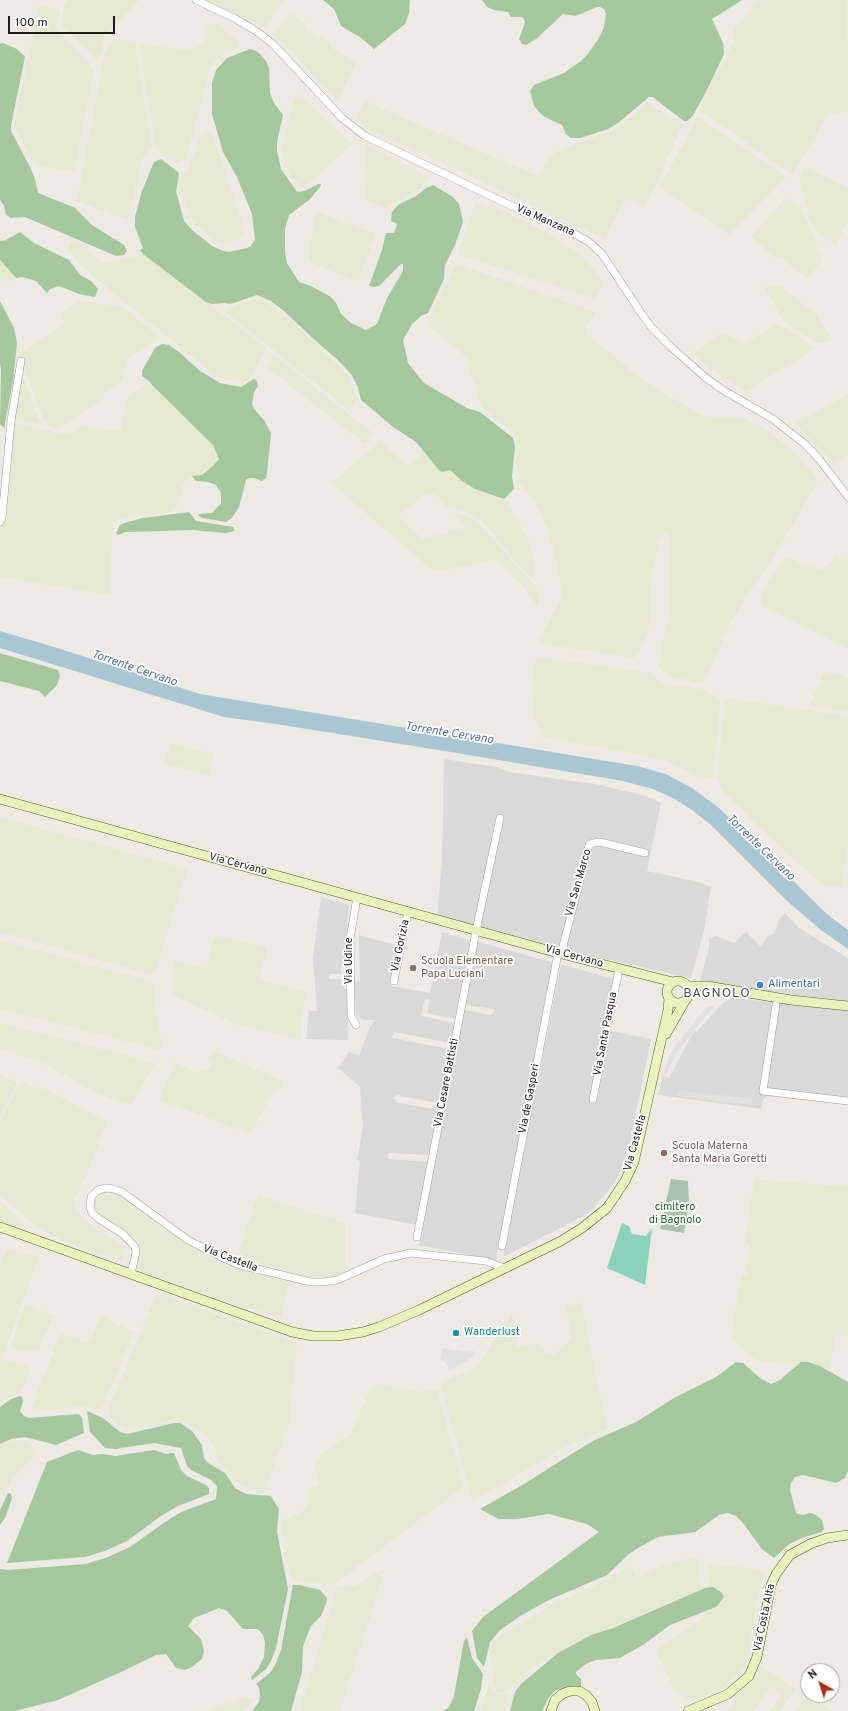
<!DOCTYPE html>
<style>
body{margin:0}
#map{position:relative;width:848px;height:1711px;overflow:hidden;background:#eceae3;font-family:Overpass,sans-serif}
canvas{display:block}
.north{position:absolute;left:800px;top:1663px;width:40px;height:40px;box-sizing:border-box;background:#fff;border:1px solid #a4a4a4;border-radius:50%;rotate:321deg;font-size:11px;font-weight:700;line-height:16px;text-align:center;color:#1c1c1c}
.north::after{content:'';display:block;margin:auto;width:14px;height:18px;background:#b02919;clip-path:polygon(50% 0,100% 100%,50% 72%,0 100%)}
.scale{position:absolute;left:8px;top:16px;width:107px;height:18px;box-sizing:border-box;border:2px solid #1c1c1c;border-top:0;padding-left:5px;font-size:12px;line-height:14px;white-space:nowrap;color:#1c1c1c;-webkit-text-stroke:3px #fff;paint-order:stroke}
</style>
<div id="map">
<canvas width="848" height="1711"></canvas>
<div class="north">N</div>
<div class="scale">100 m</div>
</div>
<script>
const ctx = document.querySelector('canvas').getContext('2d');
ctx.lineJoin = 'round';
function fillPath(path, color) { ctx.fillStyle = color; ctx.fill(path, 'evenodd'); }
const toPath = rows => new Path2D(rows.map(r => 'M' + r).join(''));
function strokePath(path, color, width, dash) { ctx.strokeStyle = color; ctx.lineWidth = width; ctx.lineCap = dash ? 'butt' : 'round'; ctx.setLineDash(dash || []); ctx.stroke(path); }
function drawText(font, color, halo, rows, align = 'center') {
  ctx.font = font + ' Overpass,sans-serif'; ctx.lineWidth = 3.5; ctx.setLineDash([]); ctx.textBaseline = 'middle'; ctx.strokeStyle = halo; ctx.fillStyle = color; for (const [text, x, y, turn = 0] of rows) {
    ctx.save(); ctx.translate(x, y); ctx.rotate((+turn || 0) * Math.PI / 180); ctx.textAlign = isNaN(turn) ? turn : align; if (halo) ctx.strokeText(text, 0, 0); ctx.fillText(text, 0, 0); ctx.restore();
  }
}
const residential = toPath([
 [444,759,497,767,509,772,595,784,646,796,661,803,647,871,695,881,711,887,704,931,691,978,583,954,437,915,442,864],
 [321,897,349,905,346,940,347,963,341,966,341,974,329,974,329,979,341,979,341,986,344,986,344,988,347,989,348,1040,306,1039,309,1011,317,1011,313,958],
 [785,913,799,928,848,958,848,1001,795,995,700,981,709,947,709,939,716,936,734,943,746,932,761,947,768,936,775,933,779,920],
 [442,932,470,940,455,1019,427,1013,430,1000,425,999,421,1016,454,1023,451,1043,394,1032,392,1038,449,1049,440,1100,438,1103,400,1096,399,1094,393,1098,398,1103,435,1109,438,1113,429,1155,388,1153,389,1159,428,1162,417,1225,355,1213,360,1161,357,1160,363,1127,360,1087,338,1068,349,1052,359,1055,370,1027,375,1020,363,1020,356,1015,355,981,360,981,359,935,399,946,391,986,430,993],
 [476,941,554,963,496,1260,419,1245,464,1010,491,1015,494,1012,494,1009,466,1005,465,1003],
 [561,964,614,979,590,1100,597,1101,611,1031,651,1039,630,1142,619,1174,614,1183,593,1209,580,1218,503,1257],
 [732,998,848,1009,848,1105,767,1096,763,1100,761,1109,658,1095,663,1076,669,1078,694,1031,697,1031,723,1003]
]);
const farmland = toPath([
 [68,0,139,0,103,38,102,52,96,59,62,25,61,22,64,6],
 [201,0,283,0,265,27],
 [761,0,847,0,848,111,833,114,830,113,792,174,699,110,734,41,734,30,753,4],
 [39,5,60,10,56,29,94,69,74,172,34,165,14,125,29,58],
 [289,14,305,22,305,29,329,42,332,48,356,63,338,99,319,82,289,47,274,36],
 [220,24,230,36,237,39,238,47,233,51,221,55,210,67,186,159,175,164,159,151,155,145,139,47,146,44,186,51,205,44,204,25],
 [114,40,135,41,152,146,142,159,128,220,77,201,105,52],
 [298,94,353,144,304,188,291,177,281,150,292,107],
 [364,101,538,176,546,163,555,152,615,130,647,103,655,107,660,112,684,122,647,203,644,206,624,199,605,239,371,130,361,123,358,118,358,114],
 [697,118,701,119,786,177,729,235,660,187],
 [211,131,245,233,242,238,229,243,224,244,216,241,190,219,181,190,182,177,188,171,201,134],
 [367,145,431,178,415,192,386,208,367,200,364,177],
 [805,167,848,188,848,221,836,244,824,238,814,230,806,211,809,210,801,189,800,180],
 [785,198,802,209,822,259,808,280,780,257,776,258,751,237],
 [476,202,504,212,539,229,556,237,569,247,585,259,600,278,602,282,596,299,458,254],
 [316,211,374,234,374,238,358,281,311,263,309,259,309,254],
 [72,241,78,241,102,262,130,258,143,254,206,302,266,348,250,378,244,382,218,378,82,267,67,250],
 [0,260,16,278,8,282,0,278],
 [460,265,595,312,584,332,644,381,701,415,718,418,740,417,764,428,790,448,815,475,817,483,775,555,747,595,725,633,708,675,702,683,669,676,658,667,670,610,670,540,669,536,665,531,658,546,652,571,648,634,646,639,634,658,537,643,562,598,559,573,549,533,538,507,530,495,518,482,519,448,516,433,494,418,482,407,466,358,462,353,426,325,455,268],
 [767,286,782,287,805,306,816,312,832,340,823,343,818,343,785,323,766,291],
 [253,299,262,299,305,333,349,376,356,400,349,410,223,310],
 [78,302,121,306,161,338,128,358,122,382,104,393,103,399,59,428,53,428,49,426,42,415,19,353,66,324,60,314],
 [778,324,816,348,746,391,719,375,692,353,722,333,745,343],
 [274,355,374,434,365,444,265,366],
 [19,365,35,411,41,424,12,419],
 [145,384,152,385,158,390,213,445,219,459,213,466,202,475,192,476,187,479,182,487,179,503,172,511,127,517,119,519,114,522,112,536,110,595,0,577,0,523,14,423,61,434,71,433,84,426,116,431,121,430,125,402,129,397],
 [848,394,848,454,834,463,795,424],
 [381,441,407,466,425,452,439,470,442,472,450,470,490,495,504,499,519,522,529,542,535,564,534,580,510,555,488,527,480,520,469,513,446,507,442,499,433,494,426,494,397,517,423,539,466,527,454,513,463,515,471,518,484,529,518,568,535,585,538,592,539,601,538,607,526,590,496,559,455,568,444,570,431,569,331,483],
 [786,556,801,564,821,570,831,562,834,559,834,556,848,561,848,649,761,605,763,591],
 [536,657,651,673,661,684,702,689,710,692,719,701,720,706,713,777,709,779,700,777,666,761,634,753,542,737,534,715,532,684],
 [825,672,842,675,848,678,848,711,809,706],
 [725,698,848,716,848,843,841,887,823,885,770,838,727,795,721,786,718,777],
 [171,743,214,754,209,776,165,763],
 [0,817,187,869,154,975,0,932],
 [217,936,267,948,259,980,306,992,301,1018,301,1040,246,1026,240,1026,173,995,171,987,172,972,175,960,207,969,211,948,214,939],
 [0,940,152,982,161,1041,160,1050,0,1009],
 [0,1023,155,1063,132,1104,119,1102,98,1093,43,1063,0,1049],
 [214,1051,284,1082,269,1099,251,1134,160,1100,174,1062,199,1074,202,1069,208,1071,213,1062,208,1060],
 [0,1074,17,1083,0,1116],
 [21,1081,37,1089,44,1088,107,1121,84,1181,75,1197,74,1204,77,1212,91,1226,121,1245,125,1251,121,1260,65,1242,36,1227,0,1194,0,1122],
 [754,1179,848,1187,848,1336,835,1335,830,1368,765,1362,750,1357,732,1339,732,1328,742,1276,746,1275,749,1245,745,1244],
 [107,1190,124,1195,163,1228,210,1258,227,1265,289,1282,281,1317,222,1300,136,1269,136,1243,134,1239,124,1229,99,1214,92,1206,96,1195],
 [258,1195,345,1223,345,1272,343,1274,327,1278,313,1278,236,1258],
 [0,1200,24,1223,23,1230,0,1221],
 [7,1249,39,1256,2,1360,31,1365,25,1385,20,1392,0,1402,0,1268],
 [157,1293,297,1343,289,1424,264,1493,238,1484,218,1460,215,1448,210,1440,205,1434,190,1425,181,1421,174,1420,130,1429,120,1425,110,1416,108,1410],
 [581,1303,607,1429,567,1446,473,1501,440,1383,471,1370,478,1364,512,1314,518,1348,538,1343,546,1355,554,1355,571,1340,566,1306],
 [25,1305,54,1315,38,1350,17,1350,10,1348],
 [101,1316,134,1332,101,1410,80,1406,36,1412,31,1408,61,1334,90,1343],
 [378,1384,420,1392,437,1390,463,1487,336,1583,332,1585,292,1580,282,1532,282,1521,300,1513,305,1509,307,1506,309,1488,319,1485,314,1464,321,1455,351,1433,372,1386],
 [17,1440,25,1441,31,1444,37,1452,36,1455,14,1476,1,1496,0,1494,0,1447,8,1442],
 [697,1556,701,1589,575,1642,541,1662,525,1674,505,1693,502,1694,496,1691,494,1686,490,1652,492,1644,500,1637,549,1606,609,1579,613,1575,631,1566,638,1578,663,1565],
 [708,1564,738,1567,760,1570,765,1573,758,1593,748,1655,744,1666,737,1675,726,1686,691,1702,675,1691,659,1657,658,1647,696,1623,716,1607,719,1591,713,1587,709,1587],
 [385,1569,340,1711,300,1711,337,1587,356,1586,379,1571],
 [761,1666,796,1689,780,1711,769,1711,782,1694,771,1686,753,1711,726,1711],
 [488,1687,492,1687,494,1692,498,1694,502,1695,507,1693,508,1695,505,1711,480,1711],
 [806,1696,833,1711,795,1711],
 [246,1697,250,1698,253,1701,242,1711,206,1711]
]);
const forest = toPath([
 [323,0,410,0,409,13,405,24,374,49,360,37,341,26,334,9],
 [482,0,742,0,712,19,723,43,724,54,705,94,692,117,687,121,684,121,664,106,653,97,649,97,618,123,608,129,580,138,571,138,566,134,562,125,543,116,534,106,530,91,534,85,564,73,581,61,588,54,599,38,604,27,606,14,604,9,600,7,597,7,575,16,563,14,536,39,526,45,522,44,519,39,525,23,524,19,522,17,511,17,508,12,494,10,487,7],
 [3,43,17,49,25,57,11,125,11,131,31,169,35,179,38,193,75,208,92,225,124,245,127,251,124,255,116,256,25,217,11,218,6,215,4,206,0,200,0,44],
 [250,49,258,52,266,61,269,68,270,93,274,103,283,115,277,142,277,151,281,169,297,192,305,191,318,184,321,184,320,187,309,200,289,215,285,229,285,253,287,263,299,282,311,286,331,297,336,303,341,314,351,323,366,330,377,324,387,298,403,271,403,264,401,264,380,285,375,287,369,286,382,250,386,233,394,233,397,224,391,221,392,212,398,205,416,196,426,188,433,185,453,197,459,204,463,222,455,245,445,265,444,279,428,313,421,316,412,324,403,340,408,363,424,383,467,408,480,412,513,438,515,447,512,476,514,489,504,499,475,489,462,481,450,470,442,472,439,470,416,442,393,427,366,404,361,400,358,387,351,374,337,359,319,344,284,311,271,301,257,295,230,304,225,303,212,304,206,302,143,254,140,250,143,248,135,227,135,217,142,191,154,162,161,159,179,173,176,191,184,221,192,230,212,246,223,251,229,252,247,248,251,246,255,239,252,214,237,177,223,152,212,114,212,83,216,70,227,58],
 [20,232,34,243,69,260,80,275,91,281,98,289,95,297,79,294,59,286,50,289,47,293,36,281,22,277,16,278,0,260,0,241,6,240],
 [0,301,14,328,17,343,13,381,4,428,0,424,1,369,0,363],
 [162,344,169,345,179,352,200,371,220,383,241,387,254,379,257,381,258,386,254,392,252,404,254,409,264,420,271,433,267,473,266,478,262,481,254,478,249,478,246,480,239,507,232,518,226,522,202,518,198,515,198,514,212,513,221,503,221,493,216,485,208,482,196,481,192,476,202,475,213,466,219,459,213,445,152,385,149,381,142,376,142,371,155,348],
 [189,512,196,521,233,527,235,531,225,533,192,530,129,532,125,532,119,535,116,533,120,525,128,522,143,518],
 [0,653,58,670,60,676,57,685,45,697,39,691,0,681],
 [736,1362,743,1363,760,1378,771,1384,780,1380,801,1362,808,1362,820,1366,848,1382,848,1471,845,1478,836,1483,803,1475,795,1477,791,1483,790,1490,796,1513,802,1515,811,1513,816,1515,822,1520,824,1529,822,1532,801,1538,788,1545,774,1558,762,1549,743,1523,736,1516,728,1513,719,1515,695,1532,658,1537,643,1545,629,1554,607,1575,549,1600,520,1616,500,1630,490,1642,484,1667,477,1658,472,1631,483,1617,599,1532,587,1524,549,1514,517,1519,499,1519,480,1509,524,1484,573,1453,595,1440,636,1422,674,1398,716,1377],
 [20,1396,22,1397,23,1401,20,1411,24,1416,29,1418,79,1414,82,1418,84,1433,56,1445,25,1437,11,1439,0,1444,0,1407,11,1399],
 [87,1411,103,1418,120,1432,127,1434,174,1423,180,1423,192,1431,202,1445,204,1458,208,1463,225,1473,235,1488,246,1494,271,1496,279,1509,277,1532,288,1589,276,1648,271,1661,266,1669,252,1680,251,1677,258,1669,264,1657,265,1642,263,1635,259,1630,256,1629,243,1629,227,1611,219,1608,194,1618,188,1626,201,1639,204,1651,202,1659,192,1667,184,1670,176,1668,166,1654,156,1655,121,1672,58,1700,15,1711,0,1711,0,1569,7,1570,86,1564,108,1557,130,1547,165,1522,181,1512,216,1499,217,1486,211,1480,191,1470,187,1466,181,1448,154,1443,115,1449,105,1448,90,1432],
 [78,1450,93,1455,102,1454,115,1456,154,1450,166,1454,174,1453,181,1470,187,1476,206,1485,209,1488,209,1494,178,1506,161,1516,127,1541,105,1551,85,1557,7,1563,47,1462],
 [8,1493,11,1494,12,1498,6,1516,0,1525,0,1510],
 [293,1585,300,1585,320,1590,327,1598,327,1601,321,1616,311,1626,303,1646,302,1672,291,1711,252,1711,259,1702,260,1696,259,1687,256,1684,271,1672,276,1663,281,1650],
 [713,1587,722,1593,724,1597,716,1607,670,1625,643,1645,620,1658,596,1660,590,1662,583,1666,576,1672,576,1674,581,1679,581,1690,568,1687,556,1690,549,1697,542,1711,510,1711,515,1692,521,1684,558,1653,591,1635,613,1628,705,1588],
 [467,1637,472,1658,483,1674,481,1689,474,1711,443,1711,449,1707,454,1696,464,1641]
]);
const cemetery = toPath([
 [671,1179,688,1181,689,1205,684,1233,660,1229]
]);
const pitch = toPath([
 [622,1223,629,1226,632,1234,646,1236,652,1228,645,1285,607,1268]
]);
const parking = toPath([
 [714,1006,680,1048,673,1059,668,1072,663,1076,668,1060,675,1046,703,1011,708,1007],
 [678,1090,753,1099,752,1105,677,1096],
 [442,1348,463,1352,474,1351,476,1354,470,1359,450,1370,445,1362,440,1360]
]);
const water = toPath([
 [0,631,64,650,200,694,637,766,666,774,692,788,719,808,828,915,848,930,848,949,821,930,787,901,710,824,692,810,671,797,653,789,623,781,457,753,276,724,224,717,0,648]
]);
const minor = toPath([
 [196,0,234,18,256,31,273,44,342,118,365,136,520,210,566,229,589,242,602,254,641,313,652,328,671,347,706,378,723,390,773,419,806,445,819,459,848,497],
 [0,522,2,518,11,421,21,361],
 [561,954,589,845,593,843,600,842,645,853],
 [394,981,408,912],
 [776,1005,763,1091,848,1101],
 [356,1025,351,1016,350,939,357,897],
 [593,1099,619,969],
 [417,1237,478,921,500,818],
 [502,1246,558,953],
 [131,1273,136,1253,135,1247,123,1234,99,1219,92,1213,90,1207,91,1197,98,1190,106,1188,114,1189,122,1192,188,1240,223,1258,240,1265,311,1282,324,1282,337,1280,384,1259,411,1253,485,1261,505,1268]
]);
const secondary = toPath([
 [0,799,558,953,673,982],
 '667 992a11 11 0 1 1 22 0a11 11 0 1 1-22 0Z',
 [687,986,707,986,791,1000,848,1006],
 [666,1034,685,1001],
 [0,1227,292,1332,313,1336,338,1336,363,1332,379,1327,419,1310,561,1241,582,1228,607,1208,625,1181,634,1162,668,1010,669,999],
 [551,1711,555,1700,562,1694,570,1691,579,1691,586,1695,592,1702,595,1711],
 [688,1711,728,1694,749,1676,757,1657,771,1585,776,1574,790,1555,810,1544,827,1538,848,1535]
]);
const markers = [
 [413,968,4,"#8d6e63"],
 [760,985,4,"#3f7fe0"],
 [664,1153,4,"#8d6e63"],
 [456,1333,4,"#0f9aa8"]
];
const streetNames = [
 ["Via Manzana",545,221,24],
 ["Via Cervano",238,865,15],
 ["Via San Marco",579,883,-74],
 ["Via Gorizia",401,946,-78],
 ["Via Cervano",574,957,15],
 ["Via Udine",350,961,-90],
 ["Via Santa Pasqua",606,1034,-79],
 ["Via Cesare Battisti",447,1083,-79],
 ["Via de Gasperi",530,1099,-79],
 ["Via Castella",636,1143,-75],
 ["Via Castella",230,1259,21],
 ["Via Costa Alta",765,1618,-78]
];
const educationNames = [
 ["Scuola Elementare",421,962],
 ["Papa Luciani",421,975],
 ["Scuola Materna",672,1147],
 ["Santa Maria Goretti",672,1160]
];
const shopNames = [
 ["Alimentari",768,985]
];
const parkNames = [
 ["cimitero",675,1208],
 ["di Bagnolo",675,1221]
];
const cultureNames = [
 ["Wanderlust",464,1333]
];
const waterNames = [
 ["Torrente Cervano",134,669,19],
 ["Torrente Cervano",449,734,9],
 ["Torrente Cervano",760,848,44]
];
const quarterNames = [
 ["BAGNOLO",717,994]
];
fillPath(residential, '#dad9d9');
fillPath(farmland, '#e5e9d1');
fillPath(forest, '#a5c79d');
fillPath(cemetery, '#a7c2ae');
fillPath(pitch, '#8bd2be');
fillPath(parking, '#e0e0e0');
fillPath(water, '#a9c6d5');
strokePath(minor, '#a0a0a0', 8);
strokePath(secondary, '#536412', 10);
strokePath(minor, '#fff', 7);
strokePath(secondary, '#e9f1bd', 9);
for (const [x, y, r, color] of markers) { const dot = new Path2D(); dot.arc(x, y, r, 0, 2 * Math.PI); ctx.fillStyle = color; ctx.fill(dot); strokePath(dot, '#fff', 1.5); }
drawText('11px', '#1c1c1c', '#fff', streetNames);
drawText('11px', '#785e54', '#fff', educationNames, 'left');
drawText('11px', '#366cbe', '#fff', shopNames, 'left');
drawText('11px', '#196c28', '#fff', parkNames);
drawText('11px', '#0d838f', '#fff', cultureNames, 'left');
drawText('italic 12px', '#55739f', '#fff', waterNames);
ctx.letterSpacing = '1px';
drawText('13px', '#4f4f4f', '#fff', quarterNames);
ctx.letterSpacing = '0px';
</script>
